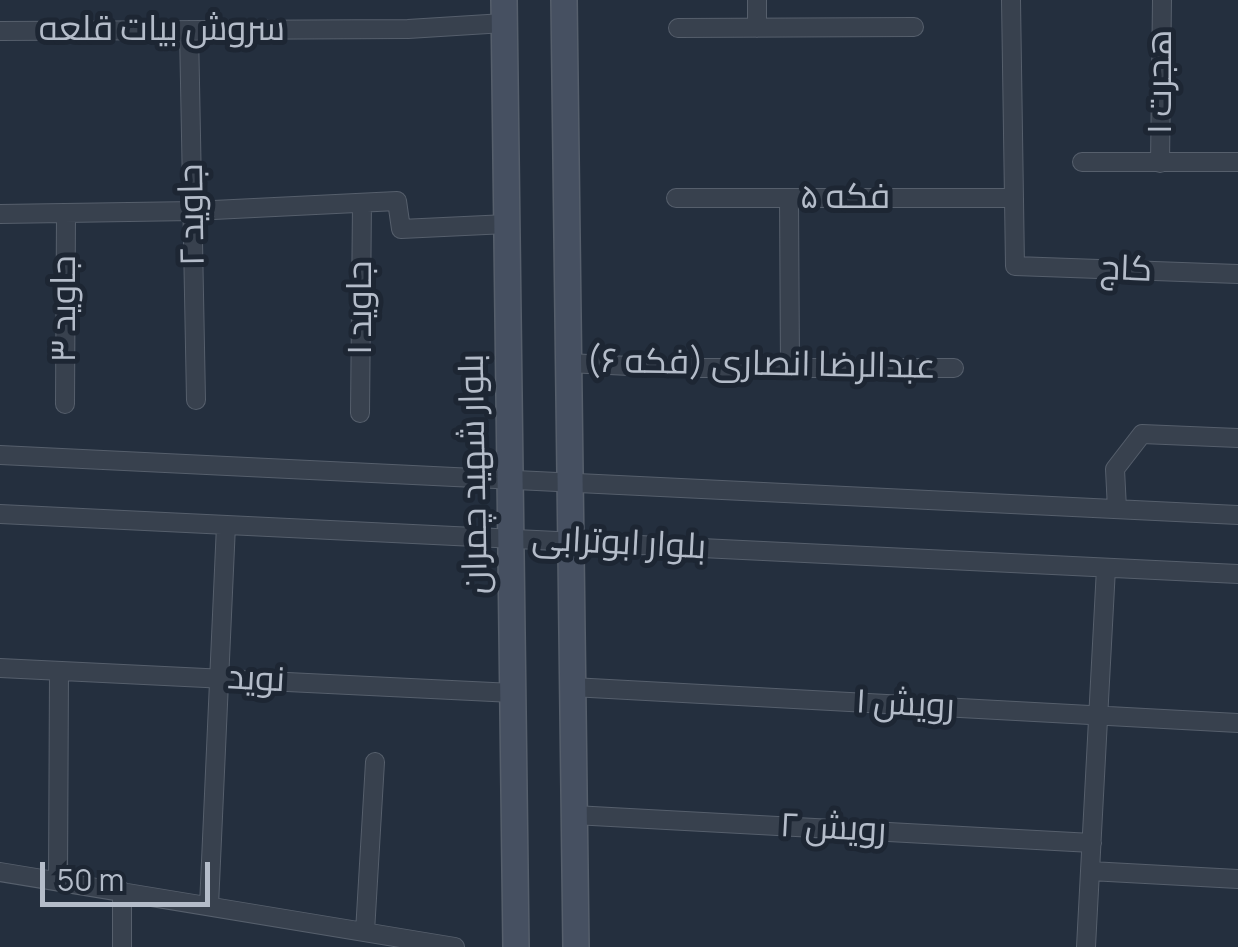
<!DOCTYPE html>
<meta charset="utf-8">
<style>
body{margin:0}
#map{position:relative;width:1238px;height:947px;overflow:hidden;background:#242f3e;font-family:Manrope,sans-serif}
canvas{display:block}
.scale{position:absolute;left:40px;top:862px;width:170px;height:45px;box-sizing:border-box;border:5px solid #b4bcc9;border-top:0;padding-left:12px;font-size:30px;line-height:35px;white-space:nowrap;color:#b4bcc9;-webkit-text-stroke:8px #1d2633;paint-order:stroke}
</style>
<div id="map">
<canvas width="1238" height="947"></canvas>
<div class="scale">50 m</div>
</div>
<script>
const ctx = document.querySelector('canvas').getContext('2d');
ctx.lineJoin = 'round';
const toPath = rows => new Path2D(rows.map(r => 'M' + r).join(''));
function strokePath(path, color, width, dash) { ctx.strokeStyle = color; ctx.lineWidth = width; ctx.lineCap = dash ? 'butt' : 'round'; ctx.setLineDash(dash || []); ctx.stroke(path); }
function drawText(font, color, halo, rows, align = 'center') {
  ctx.font = font + ' Manrope,Cairo,sans-serif'; ctx.lineWidth = 10; ctx.setLineDash([]); ctx.textBaseline = 'middle'; ctx.strokeStyle = halo; ctx.fillStyle = color; for (const [text, x, y, turn = 0] of rows) {
    ctx.save(); ctx.translate(x, y); ctx.rotate((+turn || 0) * Math.PI / 180); ctx.textAlign = isNaN(turn) ? turn : align; if (halo) ctx.strokeText(text, 0, 0); ctx.fillText(text, 0, 0); ctx.restore();
  }
}
const street = toPath([
 [757,0,757,28],
 [1011,0,1015,266,1238,274],
 [678,28,914,27],
 [189,30,196,400],
 [0,31,408,29,504,23],
 [1082,162,1238,162],
 [1160,163,1162,0],
 [676,198,1014,198],
 [789,198,790,368],
 [0,214,193,211,397,201,401,229,507,224],
 [568,363,671,368,954,368],
 [65,404,66,213],
 [360,413,362,203],
 [0,455,1238,515],
 [1117,509,1115,469,1142,434,1238,438],
 [0,514,1238,574],
 [0,668,513,693],
 [572,687,1238,723],
 [574,815,1092,843],
 [1090,871,1238,879],
 [0,872,455,947],
 [58,881,59,671],
 [122,891,122,947],
 [209,906,226,525],
 [365,932,375,762],
 [1086,947,1106,568]
]);
const secondary = toPath([
 [504,0,516,947],
 [564,0,576,947]
]);
const streetNames = [
 ["سروش بیات قلعه",162,30],
 ["هجرت ۱",1161,82,-90],
 ["فکه ۵",845,198],
 ["جاوید ۲",193,215,-91],
 ["کاج",1126,270,2],
 ["جاوید ۱",361,308,-90],
 ["جاوید ۳",65,309,-90],
 ["عبدالرضا انصاری (فکه ۶)",761,365,1],
 ["بلوار شهید چمران",475,474,-91],
 ["بلوار ابوترابی",619,544,3],
 ["نوید",256,680,3],
 ["رویش ۱",905,705,3],
 ["رویش ۲",833,829,3]
];
strokePath(street, '#565f6c', 20);
strokePath(secondary, '#565f6c', 28);
strokePath(street, '#38414e', 18);
strokePath(secondary, '#465061', 25);
drawText('35px', '#b4bcc9', '#1d2633', streetNames);
</script>
